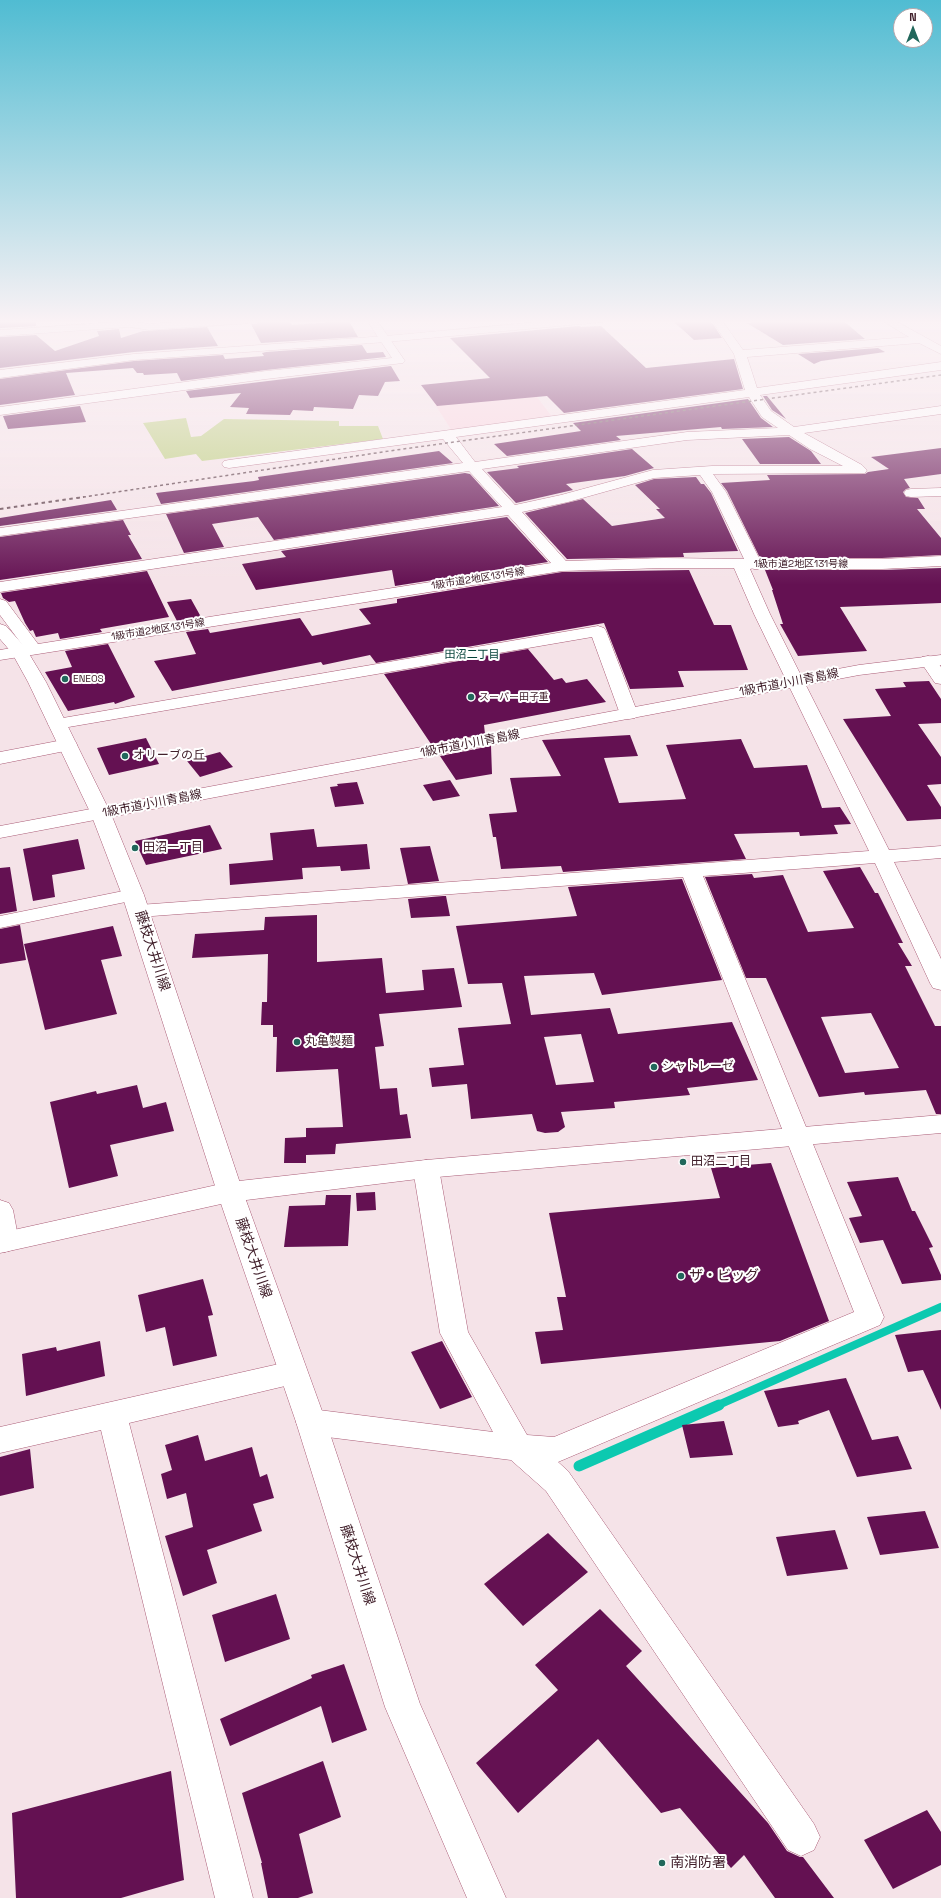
<!DOCTYPE html>
<meta charset="utf-8">
<style>
body{margin:0}
#map{position:relative;width:941px;height:1898px;overflow:hidden;background:#f5e3e8;font-family:"Space Grotesk",sans-serif}
canvas{display:block}
.north{position:absolute;left:893px;top:8px;width:40px;height:40px;box-sizing:border-box;background:#fff;border:1px solid #b3a6ab;border-radius:50%;rotate:0deg;font-size:11px;font-weight:700;line-height:16px;text-align:center;color:#42212c}
.north::after{content:'';display:block;margin:auto;width:14px;height:18px;background:#21675b;clip-path:polygon(50% 0,100% 100%,50% 72%,0 100%)}
</style>
<div id="map">
<canvas width="941" height="1898"></canvas>
<div class="north">N</div>
</div>
<script>
const ctx = document.querySelector('canvas').getContext('2d');
ctx.lineJoin = 'round';
function fillPath(path, color) { ctx.fillStyle = color; ctx.fill(path, 'evenodd'); }
const toPath = rows => new Path2D(rows.map(r => 'M' + r).join(''));
function strokePath(path, color, width, dash) { ctx.strokeStyle = color; ctx.lineWidth = width; ctx.lineCap = dash ? 'butt' : 'round'; ctx.setLineDash(dash || []); ctx.stroke(path); }
function drawText(font, color, halo, rows, align = 'center') {
  ctx.font = font + ' "Space Grotesk","Noto Sans JP",sans-serif'; ctx.lineWidth = 4; ctx.setLineDash([]); ctx.textBaseline = 'middle'; ctx.strokeStyle = halo; ctx.fillStyle = color; for (const [text, x, y, turn = 0] of rows) {
    ctx.save(); ctx.translate(x, y); ctx.rotate((+turn || 0) * Math.PI / 180); ctx.textAlign = isNaN(turn) ? turn : align; if (halo) ctx.strokeText(text, 0, 0); ctx.fillText(text, 0, 0); ctx.restore();
  }
}
const built = toPath([
 [528,385,553,418,452,431,429,395]
]);
const green = toPath([
 [186,418,191,437,201,436,224,419,339,421,339,426,378,426,383,439,202,461,196,454,165,459,143,423]
]);
const streamFar1 = toPath([
 [716,1406,941,1307]
]);
const stream = toPath([
 [579,1466,719,1405]
]);
const building = toPath([
 [0,319,36,319,36,326,0,328],
 [671,319,706,319,713,324,722,338,694,340],
 [794,319,841,319,865,339,783,345,747,323],
 [288,320,292,325,349,321,358,337,261,343,251,324],
 [579,326,581,327,601,326,646,368,734,359,743,389,564,413,547,396,437,406,421,385,490,378,450,338],
 [207,327,218,346,134,352,0,368,0,337,36,335,55,351,99,336,97,331,119,329,121,338,143,331],
 [362,345,367,353,383,352,386,357,266,370,181,381,177,373,144,375,143,373,137,373,133,368,66,373,75,395,0,405,0,379,134,361,223,355,225,359,264,356,262,353,266,352],
 [878,348,885,352,821,361,814,364,798,354],
 [391,366,400,381,385,382,378,396,359,395,353,409,314,407,313,411,293,410,290,415,246,414,249,408,230,407,241,393,190,398,186,391],
 [763,396,767,396,786,419,772,410],
 [748,399,761,418,773,427,722,429,721,427,616,436,621,440,507,456,494,444,581,431,573,423],
 [80,406,86,422,8,429,3,416],
 [789,437,811,451,821,464,760,464,742,439],
 [941,448,941,474,904,479,910,488,906,489,903,492,906,497,918,498,925,509,917,509,941,538,941,555,882,558,760,558,727,491,721,483,770,480,767,475,865,474,868,472,889,469,871,457],
 [632,449,654,468,625,476,566,484,573,490,516,503,487,472,519,468,517,466],
 [439,451,453,463,161,504,156,493,254,481,259,480,258,477],
 [465,473,470,474,499,506,274,540,258,517,212,524,224,547,184,553,166,514],
 [696,477,701,484,704,484,711,493,738,551,683,553,684,557,567,559,525,513,583,499,612,526,665,518,656,509,660,509,635,485,654,479],
 [111,500,117,510,0,526,0,518],
 [507,517,548,562,395,586,392,570,256,590,242,564,286,557,281,551],
 [123,520,131,535,128,535,142,559,0,580,0,537],
 [941,568,941,603,840,607,867,651,798,656,780,624,783,624,772,590,773,590,765,570,882,570],
 [689,570,714,625,731,625,748,670,678,671,684,687,630,689,604,623,376,663,370,655,323,665,321,662,172,691,154,661,196,654,186,632,208,629,210,633,300,618,312,636,371,624,359,609,397,603,397,599,562,572],
 [147,571,169,617,100,629,102,632,60,639,58,633,36,637,33,630,30,631,25,623,15,601,9,602,3,598,1,593],
 [191,599,201,617,177,621,167,602],
 [108,644,135,697,115,704,114,702,68,711,45,672,72,667,65,651],
 [528,649,554,680,562,678,566,683,587,679,606,702,484,725,485,734,431,744,384,674],
 [929,681,941,699,941,723,918,724,941,757,941,784,927,785,941,807,941,819,907,821,843,719,891,716,875,689,906,687,903,682],
 [630,735,638,756,604,758,619,803,686,799,666,745,741,739,754,768,807,765,822,808,840,807,851,824,834,825,838,834,800,836,799,832,734,834,746,859,563,872,561,866,501,869,496,837,493,837,489,814,517,812,510,778,561,776,542,740],
 [146,738,159,764,109,775,97,748],
 [491,746,492,774,456,780,440,756],
 [220,752,233,767,200,777,187,761],
 [450,780,460,796,433,801,423,785],
 [357,782,364,804,335,807,330,787,338,786,337,784],
 [210,825,222,849,146,865,135,841],
 [314,829,317,847,367,844,370,869,341,871,340,866,302,868,303,879,230,885,229,864,273,860,270,833],
 [78,839,85,869,52,875,55,897,33,901,23,849],
 [430,846,439,881,408,884,400,848],
 [10,867,17,911,0,914,0,868],
 [860,867,875,893,878,893,903,943,898,943,912,966,905,966,935,1026,941,1026,941,1114,936,1114,926,1090,865,1095,864,1092,819,1097,766,978,746,978,705,877,752,874,754,878,783,875,808,932,854,928,823,871],
 [871,1013,899,1068,845,1073,821,1017],
 [682,879,722,980,602,995,594,973,524,976,531,1015,610,1008,618,1034,732,1022,758,1080,687,1088,690,1095,614,1102,615,1108,561,1112,565,1127,558,1132,545,1133,537,1131,532,1114,471,1119,467,1084,432,1087,429,1068,464,1065,458,1028,511,1024,502,983,468,984,456,926,577,916,568,887],
 [581,1034,594,1082,556,1085,544,1037],
 [443,896,446,896,450,916,411,918,408,899],
 [317,915,317,962,382,958,386,993,424,990,422,970,454,968,462,1007,379,1014,384,1046,375,1047,380,1089,397,1088,400,1115,407,1114,411,1138,336,1144,335,1154,306,1155,306,1163,284,1163,285,1138,306,1137,306,1128,343,1127,338,1069,276,1072,277,1037,273,1037,273,1025,261,1025,262,1002,267,1002,268,954,192,958,195,934,264,930,265,917],
 [20,925,26,960,0,964,0,929],
 [113,926,122,956,101,960,117,1014,45,1030,24,944],
 [137,1085,143,1108,166,1102,174,1131,110,1145,118,1176,69,1188,50,1102,96,1091,97,1094],
 [771,1163,829,1321,780,1341,541,1364,535,1332,563,1330,557,1297,566,1297,549,1213,720,1198,711,1168],
 [898,1177,912,1211,915,1211,933,1247,929,1248,941,1275,941,1280,902,1284,883,1240,860,1243,849,1218,862,1216,847,1182],
 [375,1192,376,1210,357,1211,356,1193],
 [326,1195,351,1195,348,1246,284,1247,289,1206,325,1205],
 [203,1279,213,1315,208,1316,217,1356,173,1366,165,1327,146,1332,138,1295],
 [941,1330,941,1410,923,1370,908,1372,895,1335],
 [100,1341,105,1376,26,1396,22,1354,56,1347,57,1351],
 [442,1341,472,1397,440,1409,411,1352],
 [846,1378,872,1440,898,1436,912,1469,857,1477,829,1410,798,1421,799,1424,778,1427,764,1391],
 [724,1421,733,1455,690,1458,682,1425],
 [198,1435,205,1461,252,1447,260,1477,267,1474,274,1498,253,1504,262,1531,207,1550,217,1583,183,1596,165,1536,193,1527,186,1493,167,1499,161,1474,172,1470,165,1445],
 [30,1449,34,1488,0,1496,0,1457],
 [925,1511,939,1548,880,1555,867,1517],
 [835,1530,848,1569,787,1576,776,1537],
 [548,1533,588,1572,523,1626,484,1584],
 [276,1594,290,1639,225,1662,212,1615],
 [600,1609,642,1651,626,1666,768,1823,787,1851,800,1857,803,1857,834,1898,775,1898,744,1855,731,1868,680,1808,661,1813,598,1739,518,1813,476,1763,558,1690,535,1665],
 [344,1664,367,1730,332,1743,321,1706,230,1746,220,1719,312,1678,311,1675],
 [323,1761,341,1817,299,1834,313,1893,298,1898,268,1898,261,1863,262,1863,242,1793],
 [171,1771,184,1880,121,1898,16,1898,12,1813],
 [927,1810,941,1832,941,1865,893,1889,864,1840]
]);
const minor = toPath([
 [219,319,270,319,265,322,149,330,130,327,0,336,0,330,130,321,149,324,219,319],
 [366,319,376,319,405,361,403,363,266,379,0,415,0,407,266,371,392,358,366,319],
 [711,319,721,319,743,350,909,337,879,319,892,319,941,346,941,354,919,343,747,357,757,388,941,362,941,370,760,395,771,411,794,427,941,406,941,414,804,433,862,465,867,470,865,473,713,474,726,492,762,564,759,567,750,569,770,614,889,850,941,846,941,858,894,862,941,959,941,990,933,988,930,983,875,863,703,876,884,1317,880,1325,558,1462,568,1471,814,1824,820,1837,814,1850,801,1856,788,1850,546,1491,511,1460,311,1435,300,1431,296,1422,300,1413,311,1409,493,1432,440,1333,413,1169,417,1162,426,1160,435,1162,439,1169,468,1332,527,1435,554,1437,854,1312,683,877,139,917,131,916,128,911,131,906,139,905,869,851,754,614,734,568,664,568,562,571,0,660,0,650,23,646,0,615,0,599,6,601,38,644,551,563,508,515,0,592,0,582,502,507,469,471,0,536,0,528,463,463,443,439,229,468,224,467,222,464,224,461,229,460,745,390,734,354,711,319],
 [749,397,762,417,778,428,687,432,475,462,456,437,749,397],
 [789,435,810,449,843,466,712,466,653,470,561,495,515,505,482,469,687,440,789,435],
 [700,475,712,492,744,559,664,558,566,561,522,512,568,502,654,478,700,475],
 [941,488,941,496,911,497,906,496,904,493,906,490,911,489,941,488],
 [598,626,604,628,606,631,638,714,635,718,629,719,623,718,620,714,592,637,57,729,51,728,48,724,51,720,57,719,598,626],
 [928,656,934,657,941,667,941,684,935,683,920,661,922,657,928,656],
 [68,739,75,741,77,745,75,749,0,764,0,752,68,739],
 [133,889,140,891,144,895,140,899,0,928,0,916,133,889],
 [0,1200,9,1203,13,1210,19,1242,15,1249,5,1252,0,1251,0,1200],
 [292,1361,302,1364,307,1373,302,1382,129,1423,253,1898,215,1898,101,1430,0,1453,0,1427,292,1361]
]);
const tertiary = toPath([
 [941,556,941,566,882,569,754,569,749,567,746,564,749,561,754,559,882,559,941,556],
 [941,655,941,665,859,675,0,838,0,826,859,665,941,655],
 [941,1115,941,1133,426,1178,230,1202,0,1253,0,1233,230,1182,426,1160,941,1115]
]);
const secondary = toPath([
 [569,319,608,319,603,322,386,342,134,360,0,378,0,370,134,354,386,336,569,319]
]);
const primary = toPath([
 [0,624,6,626,25,647,46,682,111,814,144,895,243,1192,326,1422,420,1704,506,1898,467,1898,385,1707,296,1422,217,1192,122,895,91,814,28,682,12,653,0,639,0,624]
]);
const railFar1 = toPath([
 [77,498,396,450,941,375]
]);
const rail = toPath([
 [0,509,84,497]
]);
const markers = [
 [65,679,4,"#21675b"],
 [471,697,4,"#21675b"],
 [125,756,4,"#21675b"],
 [135,848,4,"#21675b"],
 [297,1042,4,"#21675b"],
 [654,1067,4,"#21675b"],
 [683,1162,4,"#21675b"],
 [681,1276,4,"#21675b"],
 [662,1863,4,"#21675b"]
];
const farStreetnames = [
 ["1級市道2地区131号線",801,564],
 ["1級市道2地区131号線",478,579,-9],
 ["1級市道2地区131号線",158,630,-9]
];
const farPoinames = [
 ["ENEOS",73,679],
 ["スーパー田子重",479,697]
];
const farNeighbourhoodnames = [
 ["田沼二丁目",472,655]
];
const streetNames = [
 ["1級市道小川青島線",789,683,-11],
 ["1級市道小川青島線",470,744,-11],
 ["1級市道小川青島線",152,804,-11]
];
const poiNames = [
 ["オリーブの丘",133,756],
 ["田沼一丁目",143,848],
 ["丸亀製麺",305,1042],
 ["シャトレーゼ",662,1067],
 ["田沼二丁目",691,1162]
];
const nearStreetnames = [
 ["藤枝大井川線",152,951,72],
 ["藤枝大井川線",253,1258,71],
 ["藤枝大井川線",357,1565,72]
];
const nearPoinames = [
 ["ザ・ビッグ",689,1276],
 ["南消防署",670,1863]
];
fillPath(built, '#fad3de');
fillPath(green, '#bbcd7a');
strokePath(streamFar1, '#0cc9b0', 8);
strokePath(stream, '#0cc9b0', 11);
fillPath(building, '#641152');
strokePath(minor, '#aa5d77', 1);
strokePath(tertiary, '#aa5d77', 1);
strokePath(secondary, '#aa5d77', 1);
strokePath(primary, '#aa5d77', 1);
fillPath(minor, '#fff');
fillPath(tertiary, '#fff');
fillPath(secondary, '#fff');
fillPath(primary, '#fff');
strokePath(railFar1, '#5c3e48', 1.5, [3, 3]);
strokePath(rail, '#5c3e48', 2, [3.5, 3.5]);
const sky = ctx.createLinearGradient(0, 0, 0, 585);
sky.addColorStop(0, '#50bcd2');
sky.addColorStop(0.55, '#faf2f5');
sky.addColorStop(1, '#faf2f500');
ctx.fillStyle = sky;
ctx.fillRect(0, 0, 941, 585);
for (const [x, y, r, color] of markers) { const dot = new Path2D(); dot.arc(x, y, r, 0, 2 * Math.PI); ctx.fillStyle = color; ctx.fill(dot); strokePath(dot, '#fff', 1.5); }
drawText('10px', '#42212c', '#fff', farStreetnames);
drawText('10px', '#42212c', '#fff', farPoinames, 'left');
drawText('11px', '#06433a', '#fff', farNeighbourhoodnames);
drawText('12px', '#42212c', '#fff', streetNames);
drawText('12px', '#42212c', '#fff', poiNames, 'left');
drawText('14px', '#42212c', '#fff', nearStreetnames);
drawText('14px', '#42212c', '#fff', nearPoinames, 'left');
</script>
